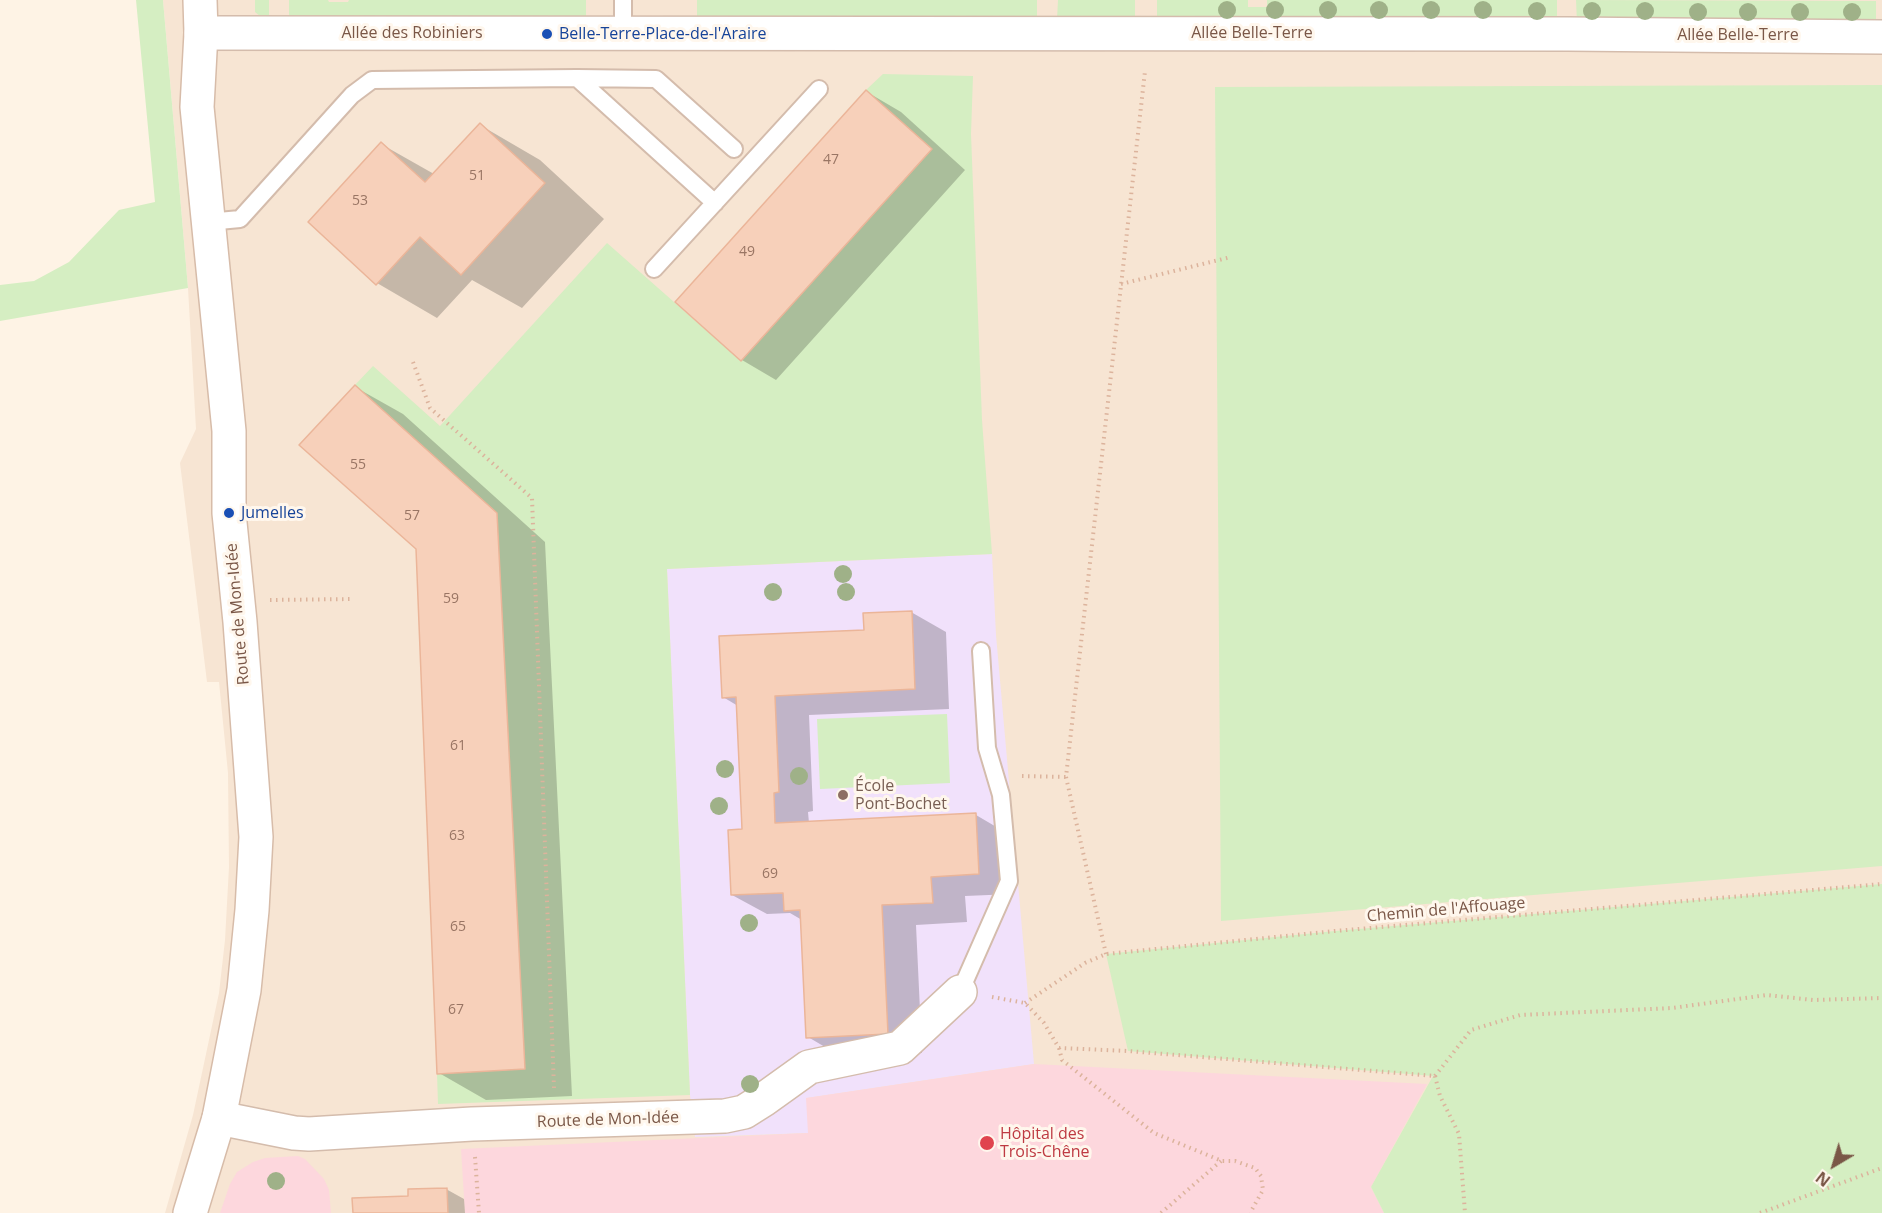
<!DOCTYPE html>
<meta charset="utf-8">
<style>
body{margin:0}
#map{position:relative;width:1882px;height:1213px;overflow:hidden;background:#fef3e5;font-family:"Open Sans",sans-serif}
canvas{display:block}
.north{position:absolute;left:1804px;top:1135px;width:60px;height:60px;-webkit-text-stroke:4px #fff7ed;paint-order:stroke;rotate:218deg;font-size:16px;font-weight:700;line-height:24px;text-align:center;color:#7a5747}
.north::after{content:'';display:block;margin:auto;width:21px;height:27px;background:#7a5747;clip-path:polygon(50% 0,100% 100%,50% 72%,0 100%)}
</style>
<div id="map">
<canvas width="1882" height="1213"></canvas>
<div class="north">N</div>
</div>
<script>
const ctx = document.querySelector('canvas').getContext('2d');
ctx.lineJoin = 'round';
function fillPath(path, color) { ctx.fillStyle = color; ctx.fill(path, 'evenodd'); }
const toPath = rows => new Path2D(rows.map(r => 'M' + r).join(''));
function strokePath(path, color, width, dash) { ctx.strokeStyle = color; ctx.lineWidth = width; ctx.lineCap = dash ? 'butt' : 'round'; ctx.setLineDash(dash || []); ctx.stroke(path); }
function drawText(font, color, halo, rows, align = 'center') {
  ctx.font = font + ' "Open Sans",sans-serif'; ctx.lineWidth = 6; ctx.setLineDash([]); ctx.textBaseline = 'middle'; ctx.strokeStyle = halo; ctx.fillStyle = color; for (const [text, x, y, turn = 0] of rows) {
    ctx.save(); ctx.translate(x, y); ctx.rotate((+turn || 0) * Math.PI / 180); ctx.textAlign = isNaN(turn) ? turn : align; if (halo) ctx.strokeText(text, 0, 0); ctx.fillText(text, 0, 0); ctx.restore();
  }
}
const residential = toPath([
 [163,0,1882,0,1882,1014,1371,1187,1384,1213,165,1213,193,1115,219,993,225,940,229,867,228,773,219,682,207,682,180,463,196,429,188,288]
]);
const education = toPath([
 [992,554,996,635,1034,1064,807,1098,809,1133,695,1137,690,1095,667,569]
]);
const medical = toPath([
 [1034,1064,1427,1084,1371,1187,1384,1213,465,1213,461,1149,808,1133,806,1098],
 [298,1156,305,1159,324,1179,329,1190,331,1213,220,1213,230,1184,237,1172,253,1162,265,1158]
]);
const green = toPath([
 [136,0,163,0,188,288,0,321,0,285,34,281,69,262,119,210,155,202],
 [255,0,269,0,269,16,260,16,255,12],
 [289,0,328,0,329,2,348,2,349,0,586,0,586,20,289,17],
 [697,0,1037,0,1037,21,697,18],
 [1058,0,1135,0,1135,21,1057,20],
 [1157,0,1248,0,1248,7,1267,7,1267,0,1557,0,1557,25,1157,21],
 [1576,0,1876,1,1876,26,1577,23],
 [883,74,973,76,971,134,982,420,992,554,667,569,690,1095,438,1104,437,1074,525,1069,497,513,355,385,373,366,440,426,607,243,741,361,932,149,866,90],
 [1882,85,1882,866,1221,921,1215,87],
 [947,714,950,783,820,789,817,719],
 [1882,884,1882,1213,1384,1213,1371,1187,1433,1076,1128,1051,1106,954,1335,931]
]);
const shadow = toPath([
 [867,92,901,112,965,170,776,380,742,360],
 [480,125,540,160,604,219,522,308,472,280,437,318,377,283,381,144,434,174],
 [355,387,403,414,545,542,572,1096,486,1100,439,1073,417,548],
 [911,612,946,632,949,709,809,715,813,811,808,812,809,823,976,815,1010,835,1013,894,965,896,967,922,916,925,922,1053,842,1057,808,1037,802,920,790,913,767,914,732,895,743,831,738,706,723,697,866,631],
 [446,1189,464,1199,465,1213,354,1213]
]);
const building = toPath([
 [866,90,932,149,741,361,675,302,866,90],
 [480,123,545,183,461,275,420,237,376,285,308,222,381,142,425,182,480,123],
 [355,385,497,513,525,1069,437,1074,416,549,299,445,355,385],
 [912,611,915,689,775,696,779,792,774,793,775,823,976,813,979,874,931,877,933,903,882,905,888,1034,806,1038,800,910,784,911,783,893,731,895,728,830,742,829,736,697,722,698,719,636,864,630,863,613,912,611],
 [447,1188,448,1213,353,1213,352,1198,408,1196,408,1189,447,1188]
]);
const path = toPath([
 [1121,284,1231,257],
 [413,362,430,408,532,498,554,1088],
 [270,600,354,599],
 [1022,776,1066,777],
 [1106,954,1066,777,1145,71],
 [992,997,1025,1003,1044,1023,1059,1048,1128,1051,1435,1076],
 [1025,1003,1085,963,1106,954,1335,931,1882,884],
 [1059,1048,1062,1060,1154,1133,1222,1161,1235,1161,1255,1168,1261,1176,1263,1190,1250,1213],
 [1435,1076,1471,1030,1520,1015,1672,1008,1767,995,1813,1000,1882,998],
 [1435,1076,1440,1096,1459,1134,1465,1213],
 [475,1157,479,1213],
 [1161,1213,1221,1161],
 [1760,1213,1882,1168]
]);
const lane = toPath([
 [623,0,623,34],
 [577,78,656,79,734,149],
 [208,222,240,219,352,95,372,80,577,78,715,203],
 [654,269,819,89],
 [960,992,1009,881,1001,795,987,748,981,651]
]);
const street = toPath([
 [201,33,1568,34,1882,37],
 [219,1118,294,1133,309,1134,472,1124,725,1116,744,1112,763,1100,809,1067,900,1048,960,992]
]);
const secondary = toPath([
 [190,1213,219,1118,244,990,252,910,256,837,240,622,229,513,229,431,197,107,201,33,200,0]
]);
const trees = [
 [1227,10],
 [1275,10],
 [1328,10],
 [1379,10],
 [1431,10],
 [1483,10],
 [1537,11],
 [1592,11],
 [1645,11],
 [1698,12],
 [1748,12],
 [1800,12],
 [1852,12],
 [843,574],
 [773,592],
 [846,592],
 [725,769],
 [799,776],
 [719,806],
 [749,923],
 [750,1084],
 [276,1181]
];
const markers = [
 [547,34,6,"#1a4fb4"],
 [229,513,6,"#1a4fb4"],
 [843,795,6,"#8d6e63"],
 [987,1143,8,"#e0444e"]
];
const numberNames = [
 ["47",831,160],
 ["51",477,176],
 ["53",360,201],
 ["49",747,252],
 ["55",358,465],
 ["57",412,516],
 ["59",451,599],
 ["61",458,746],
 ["63",457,836],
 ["69",770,874],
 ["65",458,927],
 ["67",456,1010]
];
const streetNames = [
 ["Allée des Robiniers",412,33],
 ["Allée Belle-Terre",1252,33],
 ["Allée Belle-Terre",1738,35],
 ["Route de Mon-Idée",238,614,-95],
 ["Chemin de l'Affouage",1446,910,-5],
 ["Route de Mon-Idée",608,1120,-2]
];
const transitNames = [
 ["Belle-Terre-Place-de-l'Araire",559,34],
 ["Jumelles",241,513]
];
const educationNames = [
 ["École",855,786],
 ["Pont-Bochet",855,804]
];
const healthNames = [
 ["Hôpital des",1000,1134],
 ["Trois-Chêne",1000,1152]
];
fillPath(residential, '#f7e5d3');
fillPath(education, '#f1e1fb');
fillPath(medical, '#fdd7dd');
fillPath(green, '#d5eec2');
fillPath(shadow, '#0003');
fillPath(building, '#f7d0ba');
strokePath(building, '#ebb599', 1.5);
strokePath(lane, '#d4bcac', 20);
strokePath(street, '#d4bcac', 36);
strokePath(secondary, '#d7bca9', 36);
strokePath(path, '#dcb39c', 4, [1.5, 4.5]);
strokePath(lane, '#fff', 16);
strokePath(street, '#fff', 33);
strokePath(secondary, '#fff', 33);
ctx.fillStyle = '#9fb188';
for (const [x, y] of trees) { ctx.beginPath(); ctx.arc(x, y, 9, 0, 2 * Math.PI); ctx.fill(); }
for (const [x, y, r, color] of markers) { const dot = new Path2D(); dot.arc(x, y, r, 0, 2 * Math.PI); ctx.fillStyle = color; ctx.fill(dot); strokePath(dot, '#fff7ed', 2); }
drawText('14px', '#997564', null, numberNames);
drawText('16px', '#7a5747', '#fff7ed', streetNames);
drawText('16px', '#164399', '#fff7ed', transitNames, 'left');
drawText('16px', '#785e54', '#fff7ed', educationNames, 'left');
drawText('16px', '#be3a42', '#fff7ed', healthNames, 'left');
</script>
